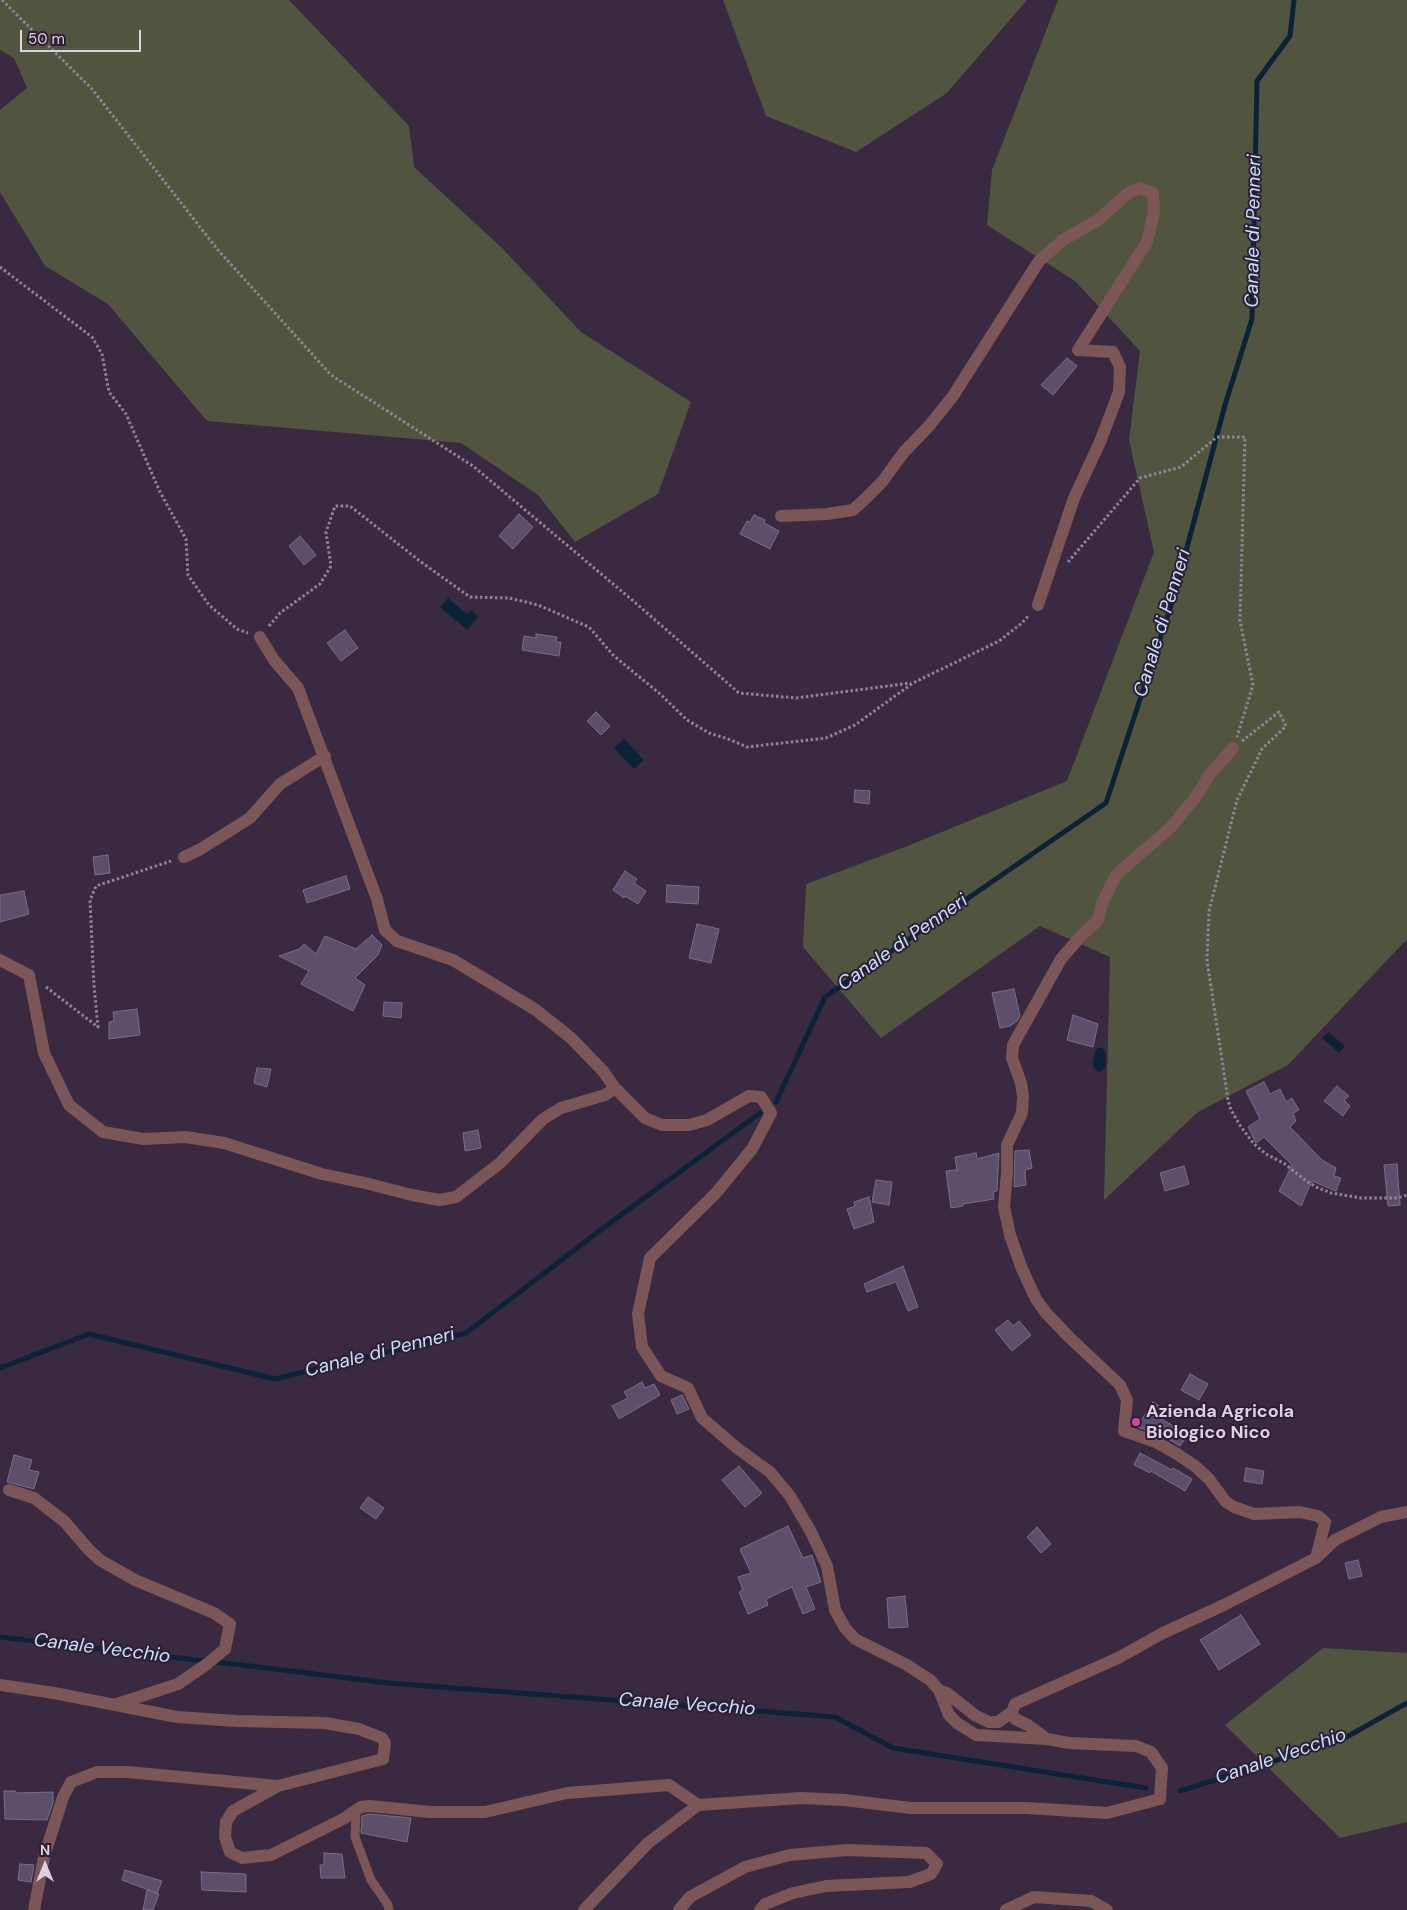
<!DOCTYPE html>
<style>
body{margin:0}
#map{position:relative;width:1407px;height:1910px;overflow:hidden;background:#392941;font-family:"DM Sans",sans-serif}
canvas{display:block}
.north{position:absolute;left:20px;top:1840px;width:50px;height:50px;-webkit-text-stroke:4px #2f1f36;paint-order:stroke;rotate:0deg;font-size:14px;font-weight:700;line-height:20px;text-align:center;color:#dcd1e1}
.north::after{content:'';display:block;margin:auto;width:18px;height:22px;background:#dcd1e1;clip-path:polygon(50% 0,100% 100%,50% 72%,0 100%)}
.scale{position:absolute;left:20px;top:30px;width:121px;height:22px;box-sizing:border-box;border:2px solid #dcd1e1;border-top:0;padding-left:6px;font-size:15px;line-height:18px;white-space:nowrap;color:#dcd1e1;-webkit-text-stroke:4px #2f1f36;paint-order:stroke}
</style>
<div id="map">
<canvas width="1407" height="1910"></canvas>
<div class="north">N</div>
<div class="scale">50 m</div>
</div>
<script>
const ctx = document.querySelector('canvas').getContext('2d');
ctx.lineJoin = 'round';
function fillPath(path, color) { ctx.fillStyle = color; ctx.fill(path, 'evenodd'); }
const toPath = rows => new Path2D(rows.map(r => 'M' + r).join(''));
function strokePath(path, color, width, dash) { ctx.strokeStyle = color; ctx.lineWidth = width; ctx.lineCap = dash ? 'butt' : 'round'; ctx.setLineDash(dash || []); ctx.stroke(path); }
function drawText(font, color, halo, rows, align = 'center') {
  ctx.font = font + ' "DM Sans",sans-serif'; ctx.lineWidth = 4; ctx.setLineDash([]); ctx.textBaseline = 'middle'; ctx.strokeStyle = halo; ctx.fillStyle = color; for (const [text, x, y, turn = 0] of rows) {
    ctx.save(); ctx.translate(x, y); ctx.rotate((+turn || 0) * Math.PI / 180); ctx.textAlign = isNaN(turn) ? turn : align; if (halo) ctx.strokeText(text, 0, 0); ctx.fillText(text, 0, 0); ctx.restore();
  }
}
const green = toPath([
 [0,0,289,0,409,126,414,167,502,248,581,332,691,402,658,494,575,542,538,495,461,443,207,421,108,304,45,266,0,192,0,110,27,88,14,58,0,50],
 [723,0,1027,0,947,93,856,152,766,116],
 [1058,0,1407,0,1407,939,1288,1065,1198,1112,1104,1200,1110,957,1040,926,881,1038,803,947,806,884,905,847,1067,781,1154,552,1129,440,1140,351,1075,281,987,225,992,170],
 [1323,1648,1407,1653,1407,1822,1340,1838,1225,1725]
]);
const water = toPath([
 [448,598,467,614,471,610,478,617,467,630,440,607],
 [624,739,644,760,634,769,614,748],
 [1328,1032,1345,1046,1339,1053,1322,1038],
 [1098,1048,1103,1048,1106,1054,1105,1069,1099,1072,1095,1070,1093,1065,1095,1051]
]);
const stream = toPath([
 [776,1102,825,997,1106,803,1174,596,1225,405,1252,319,1257,81,1290,36,1294,0],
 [0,1368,89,1334,275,1379,466,1333,602,1229,760,1113],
 [0,1637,205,1661],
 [217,1662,388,1683,835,1717,893,1748,1146,1788],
 [1180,1791,1343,1739,1407,1703]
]);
const building = toPath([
 [1067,358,1077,366,1053,395,1041,385,1067,358],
 [519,514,533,527,513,549,499,536,519,514],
 [754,515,765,520,764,523,779,531,770,549,740,534,747,521,750,522,754,515],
 [300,536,316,555,304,565,289,546,300,536],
 [345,630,358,648,341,661,327,643,345,630],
 [536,634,557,637,556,642,561,642,559,656,522,650,524,636,536,638,536,634],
 [596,712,610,726,601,735,587,721,596,712],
 [855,790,870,791,869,804,854,802,855,790],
 [108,855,110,873,95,875,93,857,108,855],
 [625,871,637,879,634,883,646,891,638,904,625,896,624,898,613,890,625,871],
 [346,876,350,889,307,903,303,890,346,876],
 [667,885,699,887,698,904,666,902,667,885],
 [24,891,29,914,0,922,0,895,24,891],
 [697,924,719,929,711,963,689,958,697,924],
 [372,935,382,945,378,955,355,978,365,985,353,1011,301,984,309,971,279,956,299,949,304,944,316,954,325,936,356,949,372,935],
 [1014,989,1020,1016,1017,1021,1010,1026,1000,1028,992,993,1014,989],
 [384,1002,402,1003,401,1018,383,1016,384,1002],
 [137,1009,140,1035,109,1039,109,1022,114,1021,113,1012,137,1009],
 [1073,1015,1098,1024,1093,1047,1067,1040,1073,1015],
 [257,1068,271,1069,267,1087,254,1083,257,1068],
 [1264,1082,1270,1094,1280,1089,1286,1102,1292,1098,1299,1110,1293,1113,1296,1121,1290,1127,1322,1160,1336,1168,1334,1176,1341,1178,1336,1191,1312,1181,1301,1206,1279,1191,1292,1165,1264,1137,1256,1143,1248,1127,1260,1119,1246,1091,1264,1082],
 [1337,1086,1349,1096,1344,1100,1350,1106,1343,1116,1324,1101,1337,1086],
 [478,1130,481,1148,465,1151,463,1133,478,1130],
 [1029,1150,1032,1168,1025,1170,1026,1185,1014,1187,1015,1151,1029,1150],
 [976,1153,977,1159,999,1153,997,1191,993,1192,994,1199,963,1204,963,1206,951,1208,946,1171,956,1170,957,1172,955,1157,976,1153],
 [1397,1164,1400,1205,1388,1206,1384,1165,1397,1164],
 [1184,1166,1189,1184,1165,1191,1160,1173,1184,1166],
 [876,1180,892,1182,889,1205,872,1202,876,1180],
 [869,1197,874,1222,854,1229,847,1209,855,1206,854,1202,869,1197],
 [903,1266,918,1307,908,1311,896,1282,867,1292,864,1284,903,1266],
 [1008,1320,1013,1326,1019,1321,1031,1335,1012,1351,995,1330,1008,1320],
 [1190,1374,1208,1384,1199,1400,1181,1390,1190,1374],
 [642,1382,645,1388,654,1384,660,1395,619,1419,612,1406,628,1398,624,1392,642,1382],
 [682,1395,689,1409,677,1414,671,1400,682,1395],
 [1153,1402,1165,1410,1160,1418,1188,1435,1180,1446,1153,1430,1152,1432,1137,1427,1153,1402],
 [1140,1453,1172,1470,1173,1468,1192,1479,1185,1491,1151,1471,1150,1473,1134,1465,1140,1453],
 [14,1455,32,1460,29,1470,39,1472,34,1489,7,1482,14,1455],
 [739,1466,762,1493,745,1507,722,1480,739,1466],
 [1246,1468,1264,1471,1262,1484,1244,1481,1246,1468],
 [368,1497,384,1508,376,1519,360,1508,368,1497],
 [788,1526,803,1558,812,1555,821,1582,806,1587,815,1609,803,1614,792,1587,766,1599,768,1605,748,1614,739,1592,743,1590,738,1577,751,1573,740,1549,788,1526],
 [1037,1527,1051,1544,1041,1553,1027,1537,1037,1527],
 [1358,1560,1362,1576,1349,1579,1345,1563,1358,1560],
 [905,1596,908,1627,889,1628,887,1598,905,1596],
 [1241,1615,1260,1644,1219,1670,1200,1640,1241,1615],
 [4,1791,15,1791,16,1793,53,1792,53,1803,47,1820,5,1819,4,1791],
 [370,1814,411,1818,407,1842,361,1833,362,1816,370,1814],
 [324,1853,342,1854,345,1878,321,1878,320,1865,324,1865,324,1853],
 [20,1864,34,1865,31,1882,18,1880,20,1864],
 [125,1870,162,1881,157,1893,122,1880,125,1870],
 [201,1872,246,1874,246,1892,202,1890,201,1872],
 [147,1890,159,1894,153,1910,143,1910,147,1890]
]);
const path = toPath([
 [2,0,92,89,218,250,331,375,473,466,631,599,739,693,796,698,911,683],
 [0,267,92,337,102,354,109,392,126,414,160,492,186,539,188,575,209,605,237,629,248,633],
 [1068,562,1140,478,1181,467,1217,437,1245,437,1240,621,1253,685,1237,737],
 [269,626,280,613,320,584,331,566,326,532,335,506,350,506,421,562,470,597,509,598,538,605,589,627,614,656,659,693,687,720,709,733,731,740,747,747,826,738,855,725,913,683,999,641,1022,623,1029,615],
 [1242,741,1279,712,1286,726,1262,749,1237,800,1209,911,1207,960,1228,1100,1231,1110,1241,1127,1254,1144,1266,1154,1285,1164,1305,1180,1316,1187,1331,1193,1361,1198,1397,1198,1407,1195],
 [46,987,98,1027,94,986,90,900,96,886,171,861]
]);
const lane = toPath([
 [356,1811,355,1837,371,1880,388,1905,389,1910]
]);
const street = toPath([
 [781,516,827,514,853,510,864,500,882,482,904,452,929,426,953,396,1039,261,1063,240,1098,220,1127,194,1140,188,1153,193,1154,212,1147,242,1078,350,1113,352,1120,367,1119,392,1100,442,1074,498,1038,605],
 [260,637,274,660,298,688,377,899,385,930,397,941,453,960,536,1010,571,1038,603,1071,615,1088],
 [1233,748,1210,774,1195,798,1171,827,1116,875,1102,903,1098,920,1082,935,1061,959,1013,1045,1012,1058,1021,1083,1023,1096,1022,1113,1007,1145,1007,1172,1004,1207,1010,1235,1022,1269,1036,1299,1046,1313,1069,1337,1120,1385,1127,1400,1124,1431,1156,1442,1177,1454,1195,1466,1209,1479,1226,1502,1234,1507,1254,1514,1300,1512,1318,1516,1325,1522,1316,1558],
 [184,857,199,850,250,818,280,784,325,756],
 [0,960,29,975,44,1053,69,1105,103,1132,143,1139,186,1137,224,1143,322,1174,365,1183,412,1195,439,1200,456,1197,500,1163,543,1119,561,1108,605,1095,615,1088,645,1118,662,1125,689,1125,707,1120,749,1096,761,1097,771,1113,752,1149,716,1193,650,1258,638,1314,642,1347,661,1376,688,1388,702,1418,737,1448,770,1472,790,1496,811,1532,827,1566,835,1610,845,1628,855,1639,907,1665,930,1680,939,1690,949,1715,957,1723,976,1735,1047,1739],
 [9,1490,34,1498,64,1521,89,1550,100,1560,135,1580,214,1613,230,1624,225,1649,207,1664,178,1684,114,1705],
 [0,1685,54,1693,177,1717,237,1721,325,1723,359,1729,382,1738,385,1743,383,1759,278,1786,233,1811,226,1822,225,1837,230,1852,242,1858,271,1855,343,1819,361,1807,370,1806,430,1812,485,1812,567,1793,669,1785,698,1805],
 [939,1690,947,1693,976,1716,989,1722,998,1722,1012,1712,1015,1704,1118,1658,1163,1633,1224,1605,1316,1558,1335,1540,1381,1517,1407,1512],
 [34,1910,44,1857,63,1797,71,1782,97,1772,127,1772,278,1786],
 [584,1910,648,1843,698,1805,801,1798,844,1800,911,1808,1026,1808,1107,1813,1160,1799,1162,1768,1151,1752,1136,1746,1069,1743,1047,1739,1028,1725,1015,1719,1012,1712],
 [679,1910,690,1897,745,1867,790,1855,847,1850,926,1853,937,1864,931,1874,909,1882,826,1886,793,1893,765,1904,760,1910],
 [1006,1910,1034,1897,1091,1901,1107,1910]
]);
const markers = [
 [1136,1422,5,"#d1479c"]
];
const poiNames = [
 ["Azienda Agricola",1146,1412],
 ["Biologico Nico",1146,1433]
];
const waterNames = [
 ["Canale di Penneri",1254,231,-89],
 ["Canale di Penneri",1163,623,-73],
 ["Canale di Penneri",903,943,-35],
 ["Canale di Penneri",380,1353,-14],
 ["Canale Vecchio",102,1649,7],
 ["Canale Vecchio",687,1705,4],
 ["Canale Vecchio",1281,1757,-19]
];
fillPath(green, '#515540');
fillPath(water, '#0b2239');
strokePath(stream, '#0b2239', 5);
fillPath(building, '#5b4f6b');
strokePath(building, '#7a6d8a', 1);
strokePath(path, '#918498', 3, [2.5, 2.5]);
strokePath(lane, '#7c5656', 9);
strokePath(street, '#7c5656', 12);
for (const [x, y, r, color] of markers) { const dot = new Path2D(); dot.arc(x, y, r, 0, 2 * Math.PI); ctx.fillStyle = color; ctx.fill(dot); strokePath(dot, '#2f1f36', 2); }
drawText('bold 18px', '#dcd1e1', '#2f1f36', poiNames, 'left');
drawText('italic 19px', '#c5e0fd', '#2f1f36', waterNames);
</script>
